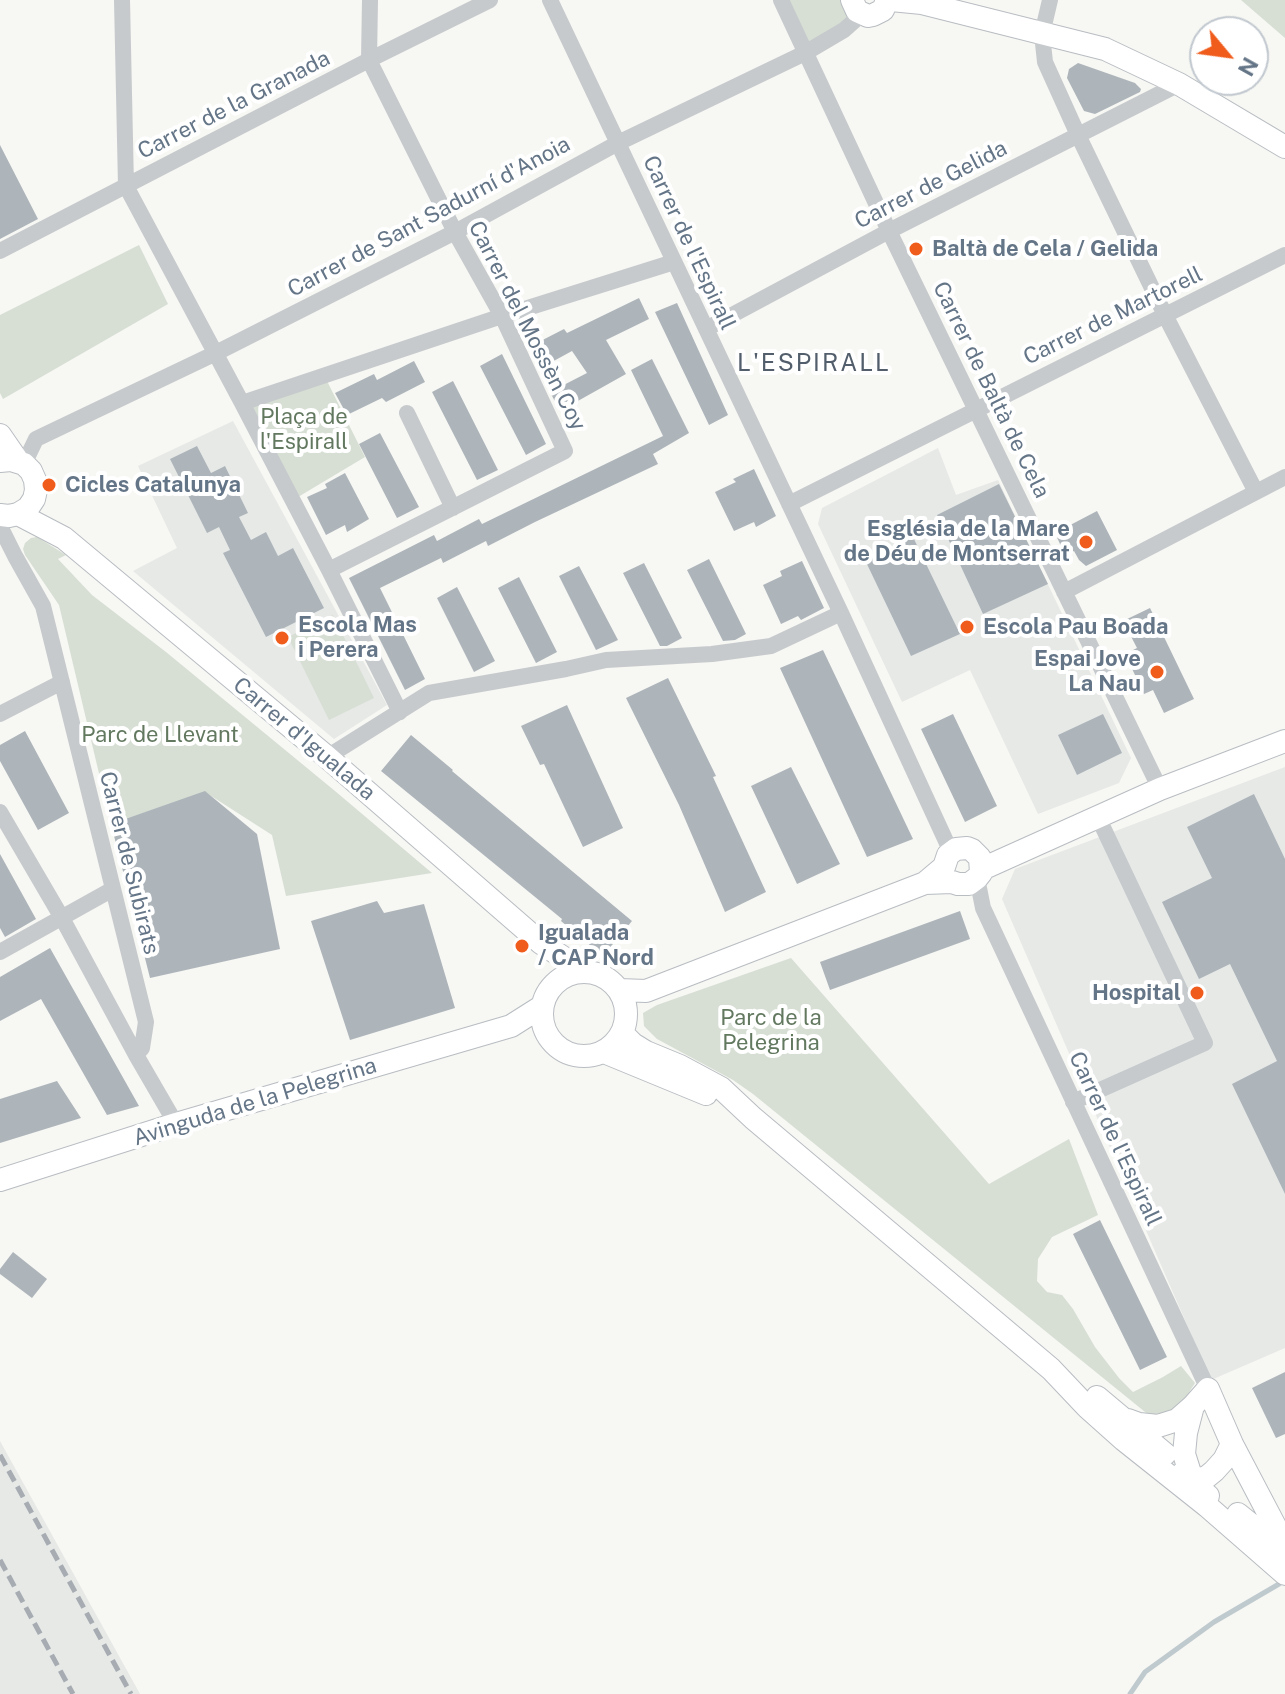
<!DOCTYPE html>
<meta charset="utf-8">
<style>
body{margin:0}
#map{position:relative;width:1285px;height:1694px;overflow:hidden;background:#f7f7f3;font-family:"Public Sans",sans-serif}
canvas{display:block}
.north{position:absolute;left:1189px;top:16px;width:80px;height:80px;box-sizing:border-box;background:#fff;border:2px solid #c1c8cf;border-radius:50%;rotate:119deg;font-size:22px;font-weight:700;line-height:32px;text-align:center;color:#647587}
.north::after{content:'';display:block;margin:auto;width:28px;height:36px;background:#f05c1b;clip-path:polygon(50% 0,100% 100%,50% 72%,0 100%)}
</style>
<div id="map">
<canvas width="1285" height="1694"></canvas>
<div class="north">N</div>
</div>
<script>
const ctx = document.querySelector('canvas').getContext('2d');
ctx.lineJoin = 'round';
function fillPath(path, color) { ctx.fillStyle = color; ctx.fill(path, 'evenodd'); }
const toPath = rows => new Path2D(rows.map(r => 'M' + r).join(''));
function strokePath(path, color, width, dash) { ctx.strokeStyle = color; ctx.lineWidth = width; ctx.lineCap = dash ? 'butt' : 'round'; ctx.setLineDash(dash || []); ctx.stroke(path); }
function drawText(font, color, halo, rows, align = 'center') {
  ctx.font = font + ' "Public Sans",sans-serif'; ctx.lineWidth = 8; ctx.setLineDash([]); ctx.textBaseline = 'middle'; ctx.strokeStyle = halo; ctx.fillStyle = color; for (const [text, x, y, turn = 0] of rows) {
    ctx.save(); ctx.translate(x, y); ctx.rotate((+turn || 0) * Math.PI / 180); ctx.textAlign = isNaN(turn) ? turn : align; if (halo) ctx.strokeText(text, 0, 0); ctx.fillText(text, 0, 0); ctx.restore();
  }
}
const built = toPath([
 [233,421,387,705,334,739,133,571,177,548,138,466],
 [938,448,956,495,998,480,1131,758,1119,783,1038,814,970,670,902,702,818,524,822,508],
 [1285,767,1285,1348,1211,1380,1002,899,1015,869],
 [0,1441,140,1694,0,1694]
]);
const green = toPath([
 [787,0,844,0,850,20,809,46],
 [1241,0,1285,0,1285,38],
 [139,245,168,304,3,399,0,393,0,315],
 [324,375,365,457,293,500,242,403],
 [37,537,66,555,58,559,92,595,166,652,335,791,432,873,286,896,272,835,205,792,111,824,59,605,25,555,23,549,25,543,31,538],
 [333,615,374,698,329,720,288,637],
 [791,958,989,1184,1069,1139,1098,1215,1052,1237,1038,1259,1037,1281,1047,1292,1062,1295,1073,1309,1095,1347,1119,1378,1133,1392,1163,1377,1181,1366,1195,1383,1179,1408,1162,1416,1150,1416,753,1094,733,1080,657,1039,644,1026,643,1013,657,1005]
]);
const stream = toPath([
 [1130,1694,1145,1672,1214,1622,1279,1584]
]);
const building = toPath([
 [1078,63,1135,83,1141,89,1140,92,1095,114,1084,111,1067,78,1069,69],
 [0,145,38,219,0,239],
 [639,298,649,319,606,340,626,374,560,411,550,392,587,373,572,351,539,369,529,347,564,329,567,333],
 [677,303,728,415,709,425,655,312],
 [502,354,546,444,526,455,480,366],
 [652,359,689,433,653,454,658,464,535,522,488,546,486,541,443,563,441,558,380,588,425,679,405,690,349,578,434,535,437,541,479,519,482,524,663,436,631,370],
 [414,361,425,382,386,402,382,398,347,415,335,393,374,374,377,380],
 [453,381,498,470,477,480,432,392],
 [380,433,419,507,397,518,359,444],
 [197,446,211,473,225,466,248,513,239,517,251,540,266,532,278,556,293,548,324,608,266,637,223,553,230,550,219,527,207,533,170,459],
 [754,469,776,516,756,527,754,522,734,531,715,492,736,482,733,479],
 [345,473,369,519,347,532,345,525,326,535,307,497,327,488,325,484],
 [999,484,1048,584,983,614,937,515],
 [1097,511,1117,550,1086,566,1079,560,1074,551,1065,555,1055,533],
 [913,537,960,634,911,656,865,560],
 [709,559,746,634,735,640,723,641,687,570],
 [802,561,824,608,801,620,798,616,781,624,763,585,782,576,780,571],
 [644,563,682,638,667,646,660,646,623,573],
 [579,566,618,640,596,650,559,576],
 [519,577,557,652,536,663,498,588],
 [457,587,495,661,474,672,437,598],
 [1150,608,1194,699,1164,713,1153,690,1144,694,1125,654,1137,648,1123,621],
 [823,650,913,839,867,857,780,668],
 [668,678,716,776,713,777,766,892,725,912,679,805,626,698],
 [567,705,623,828,583,847,544,764,540,765,521,726],
 [953,714,997,806,965,822,921,729],
 [1103,714,1122,753,1077,775,1058,735],
 [25,731,69,813,38,830,0,761,0,745],
 [411,735,453,770,452,771,632,921,603,956,561,921,562,919,381,771],
 [791,767,840,864,797,884,751,786],
 [205,791,257,834,280,949,150,978,111,824],
 [1254,794,1285,859,1285,1194,1232,1084,1277,1061,1230,964,1199,979,1162,902,1212,878,1187,827],
 [0,854,36,919,5,937,0,928],
 [377,901,384,913,424,904,455,1008,350,1040,311,921],
 [960,911,970,939,830,990,820,962],
 [50,948,139,1106,107,1115,41,999,0,1021,0,977],
 [57,1081,81,1118,0,1143,0,1099],
 [1100,1220,1167,1357,1140,1370,1073,1234],
 [13,1252,47,1279,32,1298,0,1274,0,1269],
 [1285,1372,1285,1434,1276,1438,1252,1388]
]);
const street = toPath([
 [122,0,126,186,242,403,329,570,400,712],
 [550,0,841,613,951,852],
 [781,0,889,231,1160,789],
 [1050,0,1042,34,1045,62,1078,135,1165,315,1256,492],
 [0,251,369,60,490,0],
 [706,329,889,231,1179,84],
 [242,403,502,316,674,262],
 [407,413,453,508],
 [24,464,36,439,216,353,455,232,618,143,805,53,844,30,862,14],
 [789,504,1285,255],
 [0,526,15,556,43,606,146,1022,142,1048,136,1055],
 [329,570,565,451,502,316,455,232,369,60,370,0],
 [1064,592,1285,477],
 [0,714,62,682],
 [327,757,429,693,566,669,606,660,712,654,771,646,841,613],
 [0,812,62,918,136,1055,176,1124],
 [977,878,983,908,1208,1389],
 [0,952,113,889],
 [1073,1102,1205,1043,1098,817]
]);
const secondary = toPath([
 [852,0,857,11,868,16,873,15,883,10,887,0],
 [891,0,922,3,1105,49,1179,84,1285,147],
 [0,435,18,461],
 [0,461,11,460,24,464,31,471,35,480,36,490,34,499,28,508,18,514,9,516,0,515],
 [18,514,64,538,327,757,541,943,584,971],
 [982,869,1160,789,1285,741],
 '542 1014a42 42 0 1 1 84 0a42 42 0 1 1-84 0Z',
 [619,990,646,991,925,883,952,882,958,884,969,884,977,878,981,873,980,858,972,850,967,848,956,849,948,855,944,867,925,883],
 [622,1033,633,1044,646,1052,680,1066,721,1088,753,1118,1051,1369,1087,1407,1124,1440,1207,1506,1285,1574],
 [604,1052,706,1094],
 [0,1180,176,1124,511,1026,541,1007],
 [1097,1397,1165,1454],
 [1193,1406,1186,1433,1184,1454,1191,1476,1198,1487,1208,1496],
 [1128,1420,1139,1424,1158,1426,1177,1420,1193,1406,1208,1389,1232,1444,1285,1545],
 [1183,1473,1203,1480,1214,1471,1224,1460,1232,1444],
 [1238,1514,1285,1552]
]);
const rail = toPath([
 [0,1455,131,1694],
 [0,1560,73,1694]
]);
const markers = [
 [916,249,8,"#f05c1b"],
 [49,485,8,"#f05c1b"],
 [1086,542,8,"#f05c1b"],
 [967,627,8,"#f05c1b"],
 [282,638,8,"#f05c1b"],
 [1157,672,8,"#f05c1b"],
 [522,946,8,"#f05c1b"],
 [1197,993,8,"#f05c1b"]
];
const streetNames = [
 ["Carrer de la Granada",234,105,-27],
 ["Carrer de Gelida",931,185,-27],
 ["Carrer de Sant Sadurní d'Anoia",429,217,-28],
 ["Carrer de l'Espirall",689,243,65],
 ["Carrer de Martorell",1113,316,-26],
 ["Carrer del Mossèn Coy",527,326,63],
 ["Carrer de Baltà de Cela",991,390,64],
 ["Carrer d'Igualada",304,739,40],
 ["Carrer de Subirats",129,863,76],
 ["Avinguda de la Pelegrina",255,1102,-17],
 ["Carrer de l'Espirall",1115,1139,65]
];
const poiNames = [
 ["Baltà de Cela / Gelida",932,249],
 ["Cicles Catalunya",65,485],
 ["Església de la Mare",1070,529,"right"],
 ["de Déu de Montserrat",1070,554,"right"],
 ["Escola Mas",298,625],
 ["i Perera",298,650],
 ["Escola Pau Boada",983,627],
 ["Espai Jove",1141,659,"right"],
 ["La Nau",1141,684,"right"],
 ["Igualada",538,933],
 ["/ CAP Nord",538,958],
 ["Hospital",1181,993,"right"]
];
const parkNames = [
 ["Plaça de",304,417],
 ["l'Espirall",304,442],
 ["Parc de Llevant",160,735],
 ["Parc de la",771,1018],
 ["Pelegrina",771,1043]
];
const neighbourhoodNames = [
 ["L'ESPIRALL",814,364]
];
fillPath(built, '#e7e9e7');
fillPath(green, '#d7dfd4');
strokePath(stream, '#bfcacf', 5);
fillPath(building, '#adb5bb');
strokePath(secondary, '#b8bdc2', 24);
strokePath(street, '#c6cacd', 16);
strokePath(secondary, '#fff', 22);
strokePath(rail, '#a6acb2', 5, [12, 6]);
for (const [x, y, r, color] of markers) { const dot = new Path2D(); dot.arc(x, y, r, 0, 2 * Math.PI); ctx.fillStyle = color; ctx.fill(dot); strokePath(dot, '#fff', 3); }
drawText('22px', '#647587', '#fff', streetNames);
drawText('bold 22px', '#647587', '#fff', poiNames, 'left');
drawText('22px', '#62785f', '#fff', parkNames);
ctx.letterSpacing = '2px';
drawText('24px', '#525e6b', '#fff', neighbourhoodNames);
ctx.letterSpacing = '0px';
</script>
